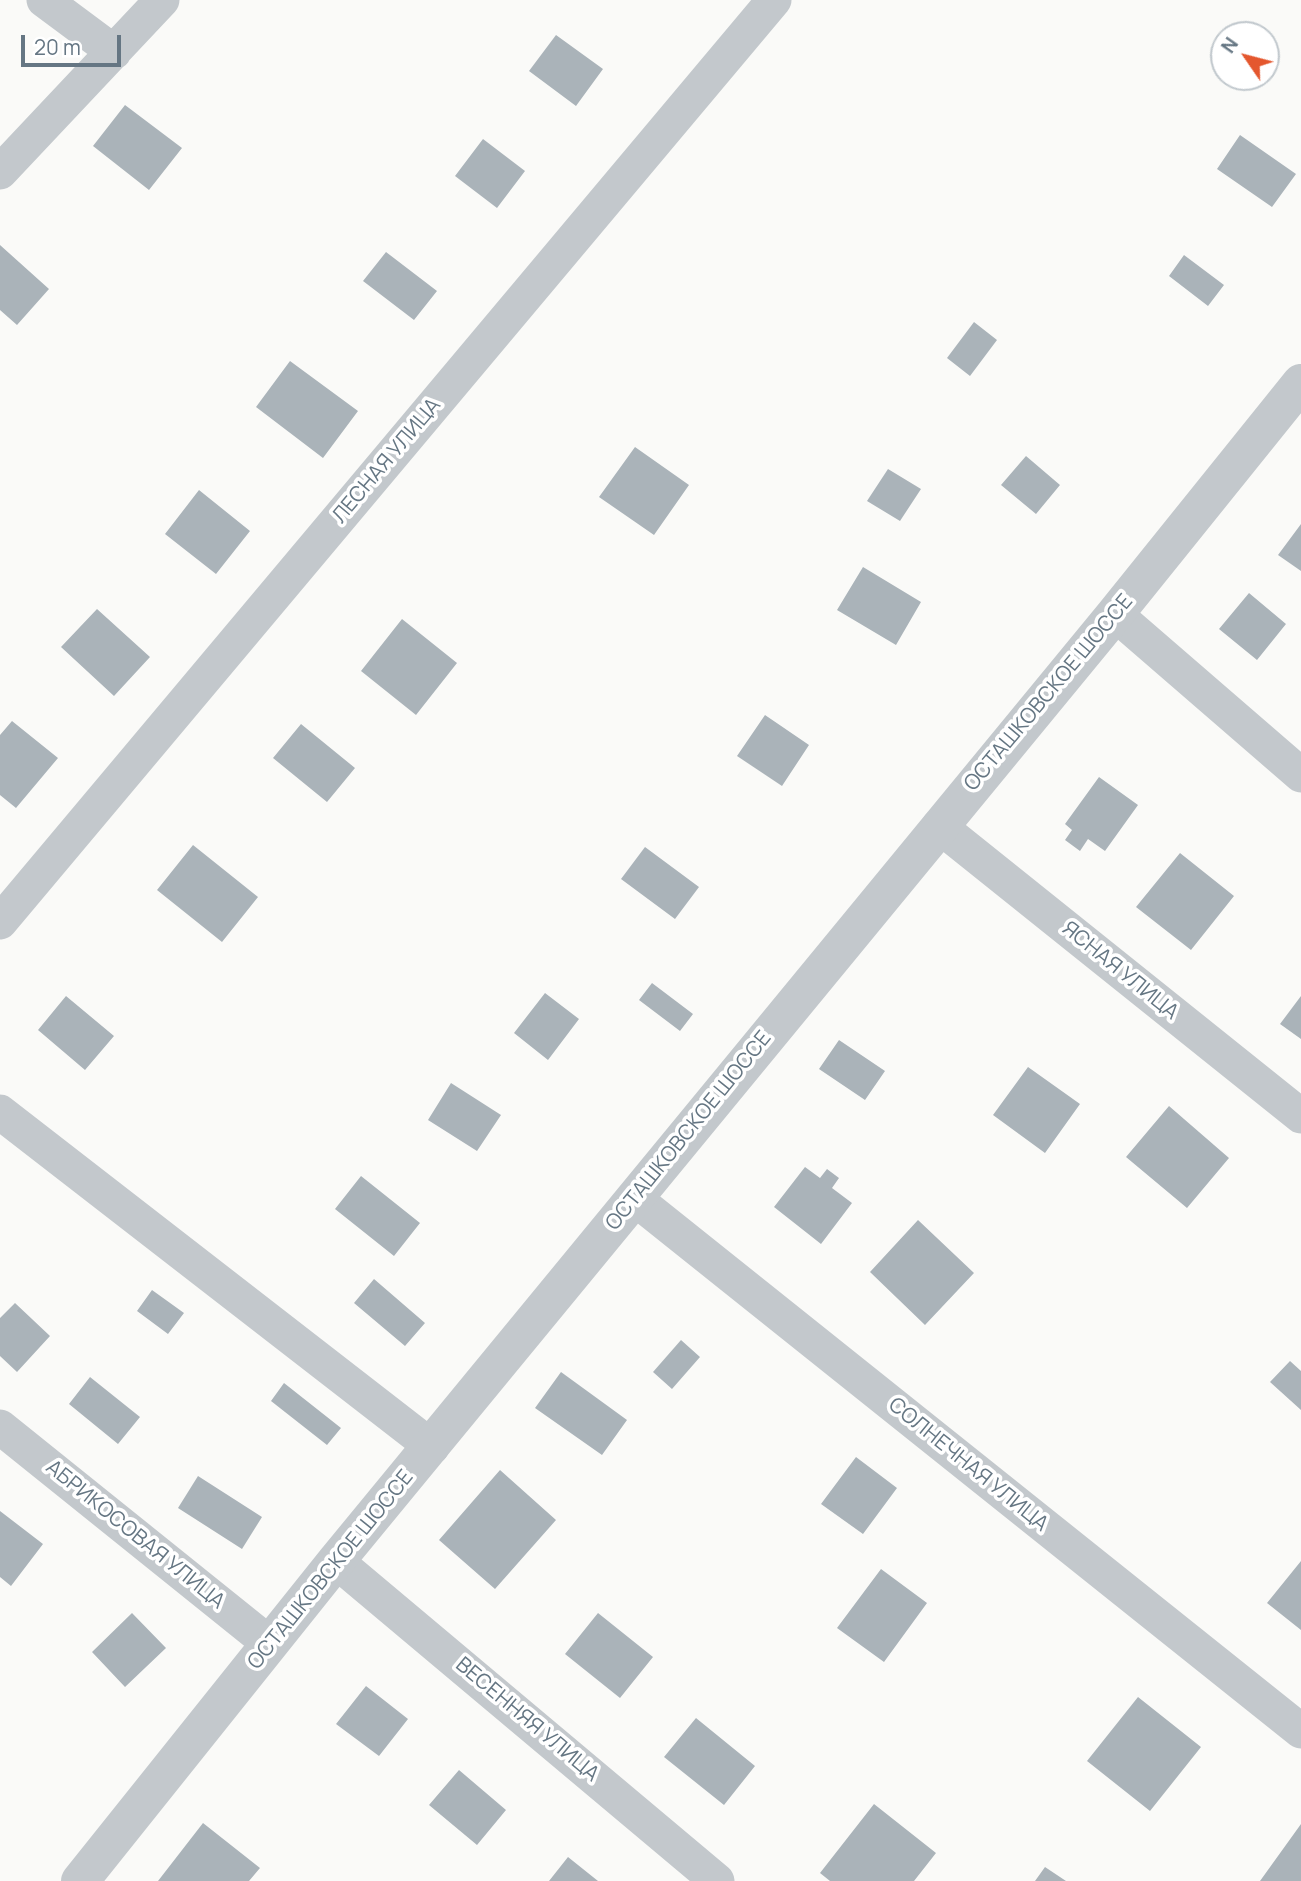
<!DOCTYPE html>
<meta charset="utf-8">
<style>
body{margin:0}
#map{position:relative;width:1301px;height:1881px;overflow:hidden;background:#fafaf8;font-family:Manrope,sans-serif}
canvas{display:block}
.north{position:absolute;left:1210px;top:21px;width:70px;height:70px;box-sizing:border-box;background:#fff;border:2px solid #c1c8cd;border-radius:50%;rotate:305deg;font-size:19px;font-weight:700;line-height:28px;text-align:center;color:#657683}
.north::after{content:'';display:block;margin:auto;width:24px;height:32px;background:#e4572e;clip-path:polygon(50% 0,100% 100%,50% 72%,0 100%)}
.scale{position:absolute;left:21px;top:35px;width:100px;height:32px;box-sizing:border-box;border:4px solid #657683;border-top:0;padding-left:9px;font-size:21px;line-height:24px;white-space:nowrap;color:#657683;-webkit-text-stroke:5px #fff;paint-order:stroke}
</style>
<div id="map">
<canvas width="1301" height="1881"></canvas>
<div class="north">N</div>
<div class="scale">20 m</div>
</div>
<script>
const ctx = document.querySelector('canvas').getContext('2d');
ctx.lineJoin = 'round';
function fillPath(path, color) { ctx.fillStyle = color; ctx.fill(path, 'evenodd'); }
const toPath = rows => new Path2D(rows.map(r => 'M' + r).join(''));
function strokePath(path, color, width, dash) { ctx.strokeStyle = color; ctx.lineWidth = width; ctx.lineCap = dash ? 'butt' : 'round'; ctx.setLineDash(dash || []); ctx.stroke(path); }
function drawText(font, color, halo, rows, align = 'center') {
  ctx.font = font + ' Manrope,sans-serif'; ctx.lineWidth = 7; ctx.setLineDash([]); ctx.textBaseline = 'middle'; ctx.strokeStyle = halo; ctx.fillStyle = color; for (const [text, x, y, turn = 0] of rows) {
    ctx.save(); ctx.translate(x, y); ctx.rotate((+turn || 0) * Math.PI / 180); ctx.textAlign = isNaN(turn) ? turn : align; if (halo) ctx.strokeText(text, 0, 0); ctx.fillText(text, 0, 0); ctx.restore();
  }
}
const building = toPath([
 [556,35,603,69,576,106,529,71],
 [125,105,182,148,149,190,93,146],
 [1240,135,1296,174,1272,207,1217,169],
 [483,139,525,171,497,208,455,176],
 [0,245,49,289,17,325,0,310],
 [386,252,437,291,414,320,363,281],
 [1184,255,1224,285,1208,306,1169,276],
 [974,322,997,340,970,376,947,358],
 [290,361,358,411,323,458,256,407],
 [635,447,689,485,654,535,599,497],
 [1026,456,1060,485,1036,514,1001,485],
 [888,469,921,489,900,521,867,501],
 [199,490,250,531,216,574,165,534],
 [1301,524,1301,571,1278,555],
 [863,567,921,602,896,645,837,610],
 [1249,593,1286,624,1257,660,1219,629],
 [97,609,150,657,114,696,61,647],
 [402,619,457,663,416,715,361,671],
 [765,715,809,745,782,786,737,756],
 [12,721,58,758,16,808,0,795,0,735],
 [301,724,355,768,327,802,273,758],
 [1099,777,1138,805,1105,851,1088,839,1080,851,1065,840,1072,830,1065,824],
 [193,845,258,897,222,942,157,890],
 [645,847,699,887,675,919,621,879],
 [1180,853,1234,896,1191,950,1136,907],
 [652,983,693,1014,680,1031,639,1000],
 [545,993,579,1019,548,1060,514,1033],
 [66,996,114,1036,85,1070,38,1030],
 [1301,996,1301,1039,1280,1024],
 [839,1040,885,1071,865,1100,819,1069],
 [1028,1067,1080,1104,1045,1153,993,1115],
 [451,1083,501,1115,477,1151,428,1120],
 [1169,1106,1229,1158,1187,1208,1126,1157],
 [805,1167,820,1178,827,1169,839,1178,832,1188,852,1203,821,1244,774,1207],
 [361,1176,420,1223,394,1256,335,1209],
 [918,1220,974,1273,925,1325,870,1272],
 [374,1279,425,1323,405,1346,354,1303],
 [152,1290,184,1313,168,1334,137,1311],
 [15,1303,50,1336,17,1372,0,1356,0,1318],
 [681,1340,700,1357,672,1389,653,1372],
 [1290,1361,1301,1371,1301,1410,1270,1382],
 [561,1372,627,1420,602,1455,535,1408],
 [90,1377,140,1417,118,1444,69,1404],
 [284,1383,341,1428,327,1445,271,1401],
 [856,1457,897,1488,863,1534,821,1504],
 [500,1470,556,1520,495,1589,439,1540],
 [198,1476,262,1517,242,1549,178,1508],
 [0,1511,43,1544,11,1586,0,1577],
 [1301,1561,1301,1630,1267,1603],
 [881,1569,927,1603,884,1662,837,1628],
 [132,1613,166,1648,125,1687,92,1652],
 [598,1613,653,1657,620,1698,565,1654],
 [366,1686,408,1719,379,1756,336,1724],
 [1138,1697,1201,1747,1150,1811,1087,1761],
 [696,1718,755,1766,724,1805,664,1757],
 [459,1770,506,1810,477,1845,429,1805],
 [874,1804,936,1853,914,1881,830,1881,820,1873],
 [203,1823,260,1868,249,1881,158,1881],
 [1301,1824,1301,1881,1260,1881],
 [568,1857,598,1881,549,1881],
 [1045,1867,1066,1881,1035,1881]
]);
const minor = toPath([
 [44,0,114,52],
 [0,172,162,0],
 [1115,614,1301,775],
 [939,826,1301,1116],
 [0,922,774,0],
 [0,1112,432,1447],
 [634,1198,1301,1731],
 [0,1427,270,1644],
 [336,1561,717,1881]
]);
const tertiary = toPath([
 [80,1881,336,1561,1115,614,1301,383]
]);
const streetNames = [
 ["ЛЕСНАЯ УЛИЦА",387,461,-50],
 ["ОСТАШКОВСКОЕ ШОССЕ",1049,693,-50],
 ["ЯСНАЯ УЛИЦА",1120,971,39],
 ["ОСТАШКОВСКОЕ ШОССЕ",689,1131,-51],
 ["СОЛНЕЧНАЯ УЛИЦА",968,1465,39],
 ["АБРИКОСОВАЯ УЛИЦА",135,1535,39],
 ["ОСТАШКОВСКОЕ ШОССЕ",331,1570,-51],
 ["ВЕСЕННЯЯ УЛИЦА",527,1720,40]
];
fillPath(building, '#aab3b9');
strokePath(minor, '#c3c8cc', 35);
strokePath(tertiary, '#c3c8cc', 38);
drawText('21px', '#657683', '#fff', streetNames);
</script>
